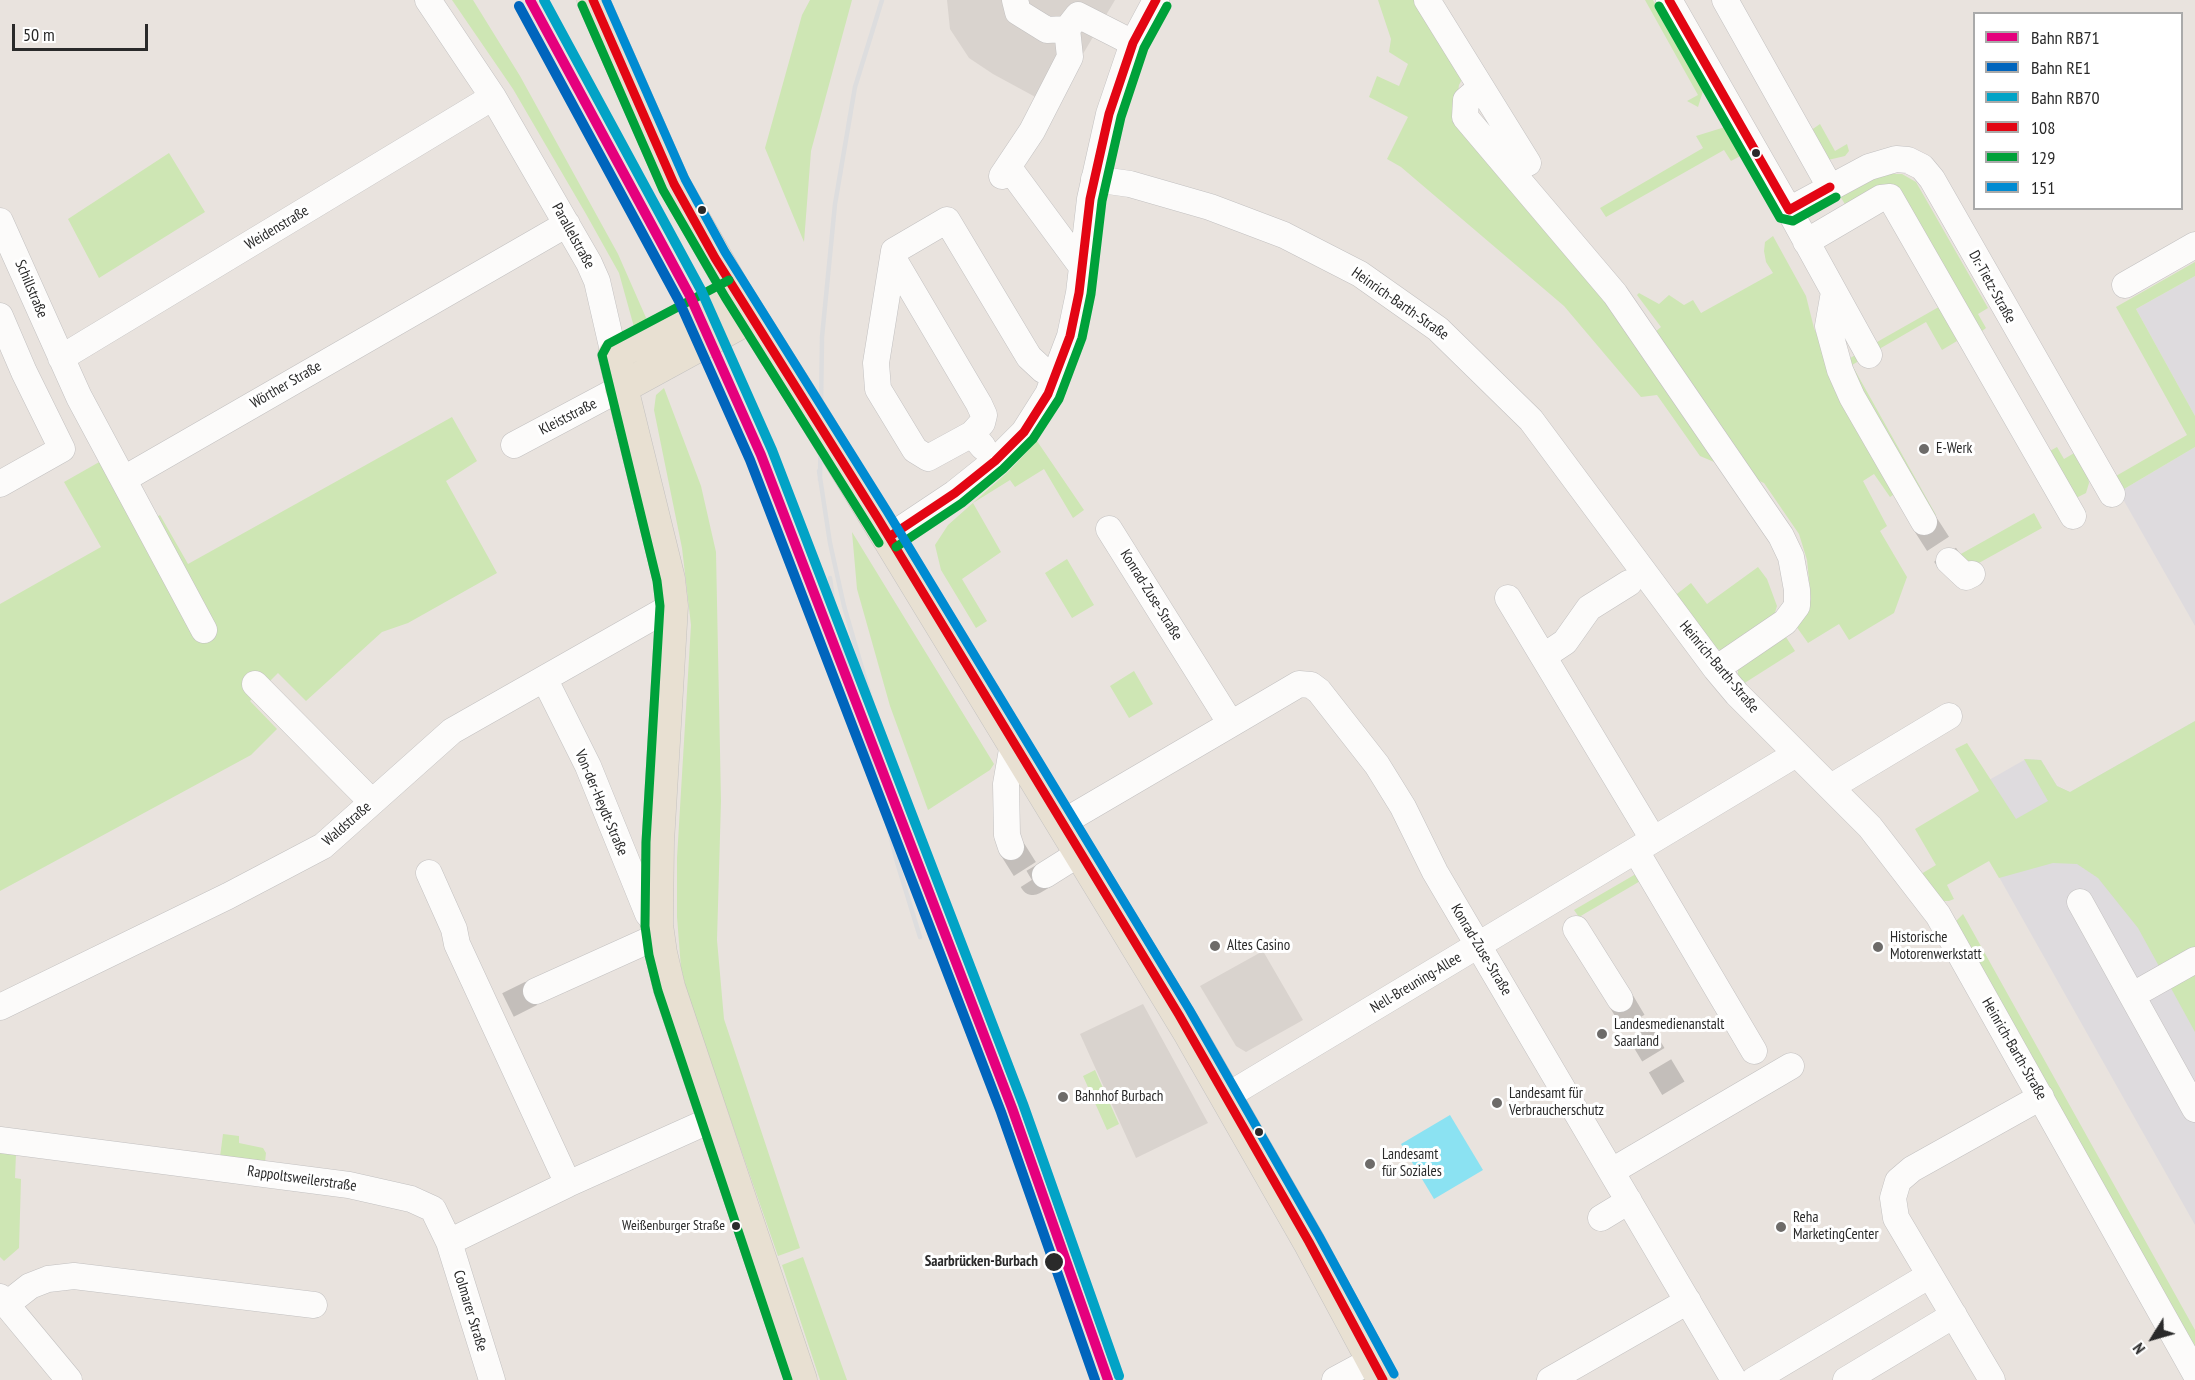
<!DOCTYPE html>
<meta charset="utf-8">
<style>
body{margin:0}
#map{position:relative;width:2195px;height:1380px;overflow:hidden;background:#e9e3de;font-family:"PT Sans Narrow",sans-serif}
canvas{display:block}
.legend{position:absolute;left:1973px;top:12px;width:210px;height:198px;box-sizing:border-box;background:#fff;border:2px solid #aaa;margin:0;padding:8px 10px;list-style:none;font-size:18px;color:#2a2a2a}
.legend li{display:flex;align-items:center;gap:12px;height:30px}
.legend b{width:30px;border:2px solid #aaa}
.north{position:absolute;left:2123px;top:1308px;width:60px;height:60px;-webkit-text-stroke:4px #fff;paint-order:stroke;rotate:233deg;font-size:16px;font-weight:700;line-height:24px;text-align:center;color:#2a2a2a}
.north::after{content:'';display:block;margin:auto;width:21px;height:27px;background:#2a2a2a;clip-path:polygon(50% 0,100% 100%,50% 72%,0 100%)}
.scale{position:absolute;left:12px;top:24px;width:136px;height:27px;box-sizing:border-box;border:3px solid #2a2a2a;border-top:0;padding-left:8px;font-size:18px;line-height:21px;white-space:nowrap;color:#2a2a2a;-webkit-text-stroke:4px #fff;paint-order:stroke}
</style>
<div id="map">
<canvas width="2195" height="1380"></canvas>
<ul class="legend">
<li><b style="height:8px;background:#e5007d"></b>Bahn RB71</li>
<li><b style="height:8px;background:#0065bd"></b>Bahn RE1</li>
<li><b style="height:8px;background:#02a3c6"></b>Bahn RB70</li>
<li><b style="height:8px;background:#e30513"></b>108</li>
<li><b style="height:8px;background:#00a13a"></b>129</li>
<li><b style="height:8px;background:#008bd2"></b>151</li>
</ul>
<div class="north">N</div>
<div class="scale">50 m</div>
</div>
<script>
const ctx = document.querySelector('canvas').getContext('2d');
ctx.lineJoin = 'round';
function fillPath(path, color) { ctx.fillStyle = color; ctx.fill(path, 'evenodd'); }
const toPath = rows => new Path2D(rows.map(r => 'M' + r).join(''));
function strokePath(path, color, width, dash) { ctx.strokeStyle = color; ctx.lineWidth = width; ctx.lineCap = dash ? 'butt' : 'round'; ctx.setLineDash(dash || []); ctx.stroke(path); }
function drawText(font, color, halo, rows, align = 'center') {
  ctx.font = font + ' "PT Sans Narrow",sans-serif'; ctx.lineWidth = 6; ctx.setLineDash([]); ctx.textBaseline = 'middle'; ctx.strokeStyle = halo; ctx.fillStyle = color; for (const [text, x, y, turn = 0] of rows) {
    ctx.save(); ctx.translate(x, y); ctx.rotate((+turn || 0) * Math.PI / 180); ctx.textAlign = isNaN(turn) ? turn : align; if (halo) ctx.strokeText(text, 0, 0); ctx.fillText(text, 0, 0); ctx.restore();
  }
}
const industrial = toPath([
 [2195,276,2195,416,2136,309],
 [2195,447,2195,626,2119,492],
 [2195,721,2195,1225,1990,861,1992,785,1989,780,2026,759,2041,760,2057,786,2070,792]
]);
const green = toPath([
 [452,0,473,0,520,76,618,254,647,320,634,327,619,273,586,214,513,89],
 [810,0,852,0,811,151,804,242,765,148,802,15],
 [1378,0,1440,0,1473,59,1459,85,1456,108,1642,343,1661,327,1637,295,1639,293,1659,304,1669,295,1684,305,1693,300,1701,313,1773,273,1766,262,1764,251,1765,242,1773,236,1806,296,1814,328,1831,366,1896,493,1890,497,1874,474,1863,481,1887,526,1880,531,1907,577,1894,613,1849,640,1839,624,1808,643,1796,626,1806,614,1811,599,1807,560,1799,534,1764,483,1700,456,1657,395,1641,397,1564,306,1401,167,1387,159,1408,117,1369,97,1377,76,1399,86,1408,64,1389,52,1391,39],
 [1645,0,1653,0,1676,39,1682,36,1704,88,1698,107,1687,101,1698,95],
 [1820,124,1835,151,1847,144,1849,151,1845,156,1828,160,1807,133],
 [1725,127,1734,132,1746,153,1731,161,1724,150,1606,217,1600,208,1703,148,1696,136],
 [169,153,205,212,99,278,68,219],
 [1880,174,1902,174,1916,182,1988,308,1978,314,1986,328,1982,331,1899,196,1846,206,1840,196],
 [2195,262,2195,276,2136,309,2195,416,2195,447,2119,492,2116,476,2187,435,2116,307],
 [1944,304,1961,335,1956,338,1957,341,1942,350,1926,322,1874,352,1870,346],
 [1860,352,1864,358,1852,365,1936,515,1928,519,1844,362],
 [664,388,701,486,716,552,721,801,717,940,724,1019,800,1248,778,1256,688,997,681,968,677,917,677,858,691,625,682,548,654,410,656,395],
 [452,417,477,461,446,481,497,573,408,623,382,632,306,701,278,673,250,701,277,729,251,755,0,891,0,604,101,547,64,482,101,461,141,526,160,515,188,564],
 [1037,441,1084,510,1073,518,1044,469,1015,487,1010,480,973,503,1001,552,962,579,987,621,976,628,941,570,935,545,948,525,1010,470],
 [2057,447,2064,459,2076,452,2087,472,2089,483,2086,493,2074,499,2048,452],
 [2034,513,2042,528,1968,569,1959,555],
 [852,532,994,764,990,770,928,810,890,706,857,589],
 [1067,559,1094,605,1072,618,1045,573],
 [1758,567,1767,579,1777,606,1774,616,1728,648,1720,650,1710,646,1673,597,1691,583,1707,604],
 [1784,634,1795,651,1743,684,1738,679,1738,670,1741,662],
 [1134,671,1153,704,1129,718,1110,686],
 [2195,721,2195,1032,2138,928,2098,878,2077,864,2053,863,1999,878,1989,861,1947,885,1954,899,1949,901,1943,901,1921,874,1936,865,1915,829,1979,791,1955,749,1967,743,2016,819,2048,801,2024,759,2041,760,2057,786,2070,792],
 [1641,871,1642,880,1579,917,1574,910],
 [1963,914,2195,1330,2195,1354,1956,927,1956,921],
 [1095,1070,1119,1124,1107,1130,1083,1076],
 [223,1134,239,1136,239,1143,263,1148,266,1153,265,1162,220,1157],
 [0,1151,16,1153,15,1178,21,1179,19,1248,4,1261,0,1257],
 [803,1257,847,1380,820,1380,782,1265]
]);
const plaza = toPath([
 [947,0,1115,0,1052,106,993,74,969,58,950,29],
 [1263,951,1303,1020,1246,1052,1236,1046,1200,986],
 [1143,1004,1208,1123,1136,1158,1080,1034]
]);
const water = toPath([
 [1450,1115,1483,1170,1434,1199,1401,1144]
]);
const minorTunnel = toPath([
 [1924,522,1949,561],
 [1011,847,1033,882,1045,875],
 [1620,999,1675,1091],
 [508,1005,536,991]
]);
const minor = toPath([
 [428,0,493,97,589,263,597,281,614,355],
 [1015,0,1018,12,1047,30,1067,29,1078,15,1133,43],
 [1427,0,1528,163],
 [1669,0,1789,210,1869,167,1896,159,1908,160,1922,167,1932,179,2112,494],
 [1725,0,1830,187],
 [1480,88,1466,100,1465,117,1615,294,1781,536,1791,557,1797,590,1797,606,1785,622,1716,669],
 [1009,168,1082,267],
 [1002,176,1032,131,1070,57,1067,29],
 [1094,179,1130,184,1210,207,1284,235,1360,274,1438,329,1531,420,1716,669,1737,694,1870,827,1938,915,2195,1373],
 [1789,210,1869,355],
 [0,221,79,397,204,630],
 [1806,242,1881,198,1890,197,2073,516],
 [893,258,979,404,984,415,982,423,972,434,983,447],
 [2125,285,2195,245],
 [1834,292,1828,326,1840,370,1852,397,1924,522],
 [0,316,24,372,62,449,0,484],
 [61,358,493,97],
 [972,434,928,458,915,450,878,389,876,363,894,251,947,220,1029,357,1043,370,1057,375],
 [514,445,621,388],
 [124,479,567,224],
 [1109,529,1231,724,1299,684,1311,685,1319,691,1377,765,1403,807,1435,872,1734,1380],
 [889,537,955,493,995,461,1024,432,1048,394,1070,336,1079,293,1090,199,1109,114,1133,43,1156,0],
 [1949,561,1966,577,1972,574],
 [1508,598,1653,839],
 [1544,656,1565,642,1589,608,1629,583],
 [545,680,588,766,648,914,657,925],
 [255,684,372,802],
 [1831,787,1949,716],
 [1062,823,1231,724],
 [1011,847,1007,835,1006,784,1013,744],
 [1636,851,1754,1051],
 [429,873,454,929,457,944,568,1184],
 [1045,875,1080,853],
 [2080,902,2195,1109],
 [1576,929,1620,999],
 [536,991,658,936],
 [2133,995,2195,960],
 [0,1007,228,896,323,846,452,731,672,606],
 [1227,1096,1796,754],
 [0,1140,349,1185,411,1199,433,1209,449,1242,492,1380],
 [1612,1171,1791,1066],
 [1601,1218,1629,1201],
 [449,1242,568,1184,713,1119],
 [0,1297,69,1380],
 [7,1304,30,1286,48,1279,74,1276,314,1305],
 [1335,1380,1372,1360],
 [1550,1380,1688,1301],
 [1754,1380,1930,1275],
 [1846,1380,1954,1315],
 [1992,1380,1896,1218,1893,1198,1898,1181,1912,1169,2041,1097]
]);
const major = toPath([
 [593,0,674,184,735,291,805,402],
 [735,291,614,355,669,579,672,606,658,842,657,925,661,953,669,987,801,1380],
 [621,388,751,317],
 [821,428,1190,1034,1309,1242,1383,1380]
]);
const rail = toPath([
 [819,471,830,543,844,606,875,713,1024,1105,1121,1380],
 [820,480,822,337,835,204,855,87,882,0],
 [830,578,835,614,897,862,920,937]
]);
const majorBridge = toPath([
 [805,402,821,428]
]);
const bus1 = toPath([
 [593,0,674,184,715,258,877,517,1179,1015,1309,1242,1383,1380],
 [1669,0,1789,210,1830,187],
 [889,537,955,493,995,461,1024,432,1048,394,1070,336,1079,293,1090,199,1109,114,1133,43,1156,0]
]);
const bus2 = toPath([
 [582,5,663,190,725,297,879,543],
 [1659,6,1780,218,1793,221,1836,197],
 [729,280,608,344,602,355,657,581,660,606,646,842,645,926,649,955,658,991,788,1380],
 [896,547,962,503,1003,469,1033,439,1059,399,1082,338,1091,294,1102,201,1121,117,1144,48,1167,6]
]);
const bus3 = toPath([
 [606,0,685,179,725,252,887,511,1189,1009,1319,1236,1394,1374]
]);
const rail1 = toPath([
 [530,0,690,296,761,455,1012,1108,1108,1380]
]);
const rail2 = toPath([
 [519,6,679,301,750,460,1001,1112,1095,1380]
]);
const rail3 = toPath([
 [544,0,701,290,772,450,1023,1104,1119,1376]
]);
const markers = [
 [1756,153,5,"#2a2a2a"],
 [702,210,5,"#2a2a2a"],
 [1924,449,6,"#6d6b69"],
 [1215,946,6,"#6d6b69"],
 [1878,947,6,"#6d6b69"],
 [1602,1034,6,"#6d6b69"],
 [1063,1097,6,"#6d6b69"],
 [1497,1103,6,"#6d6b69"],
 [1259,1132,5,"#2a2a2a"],
 [1370,1164,6,"#6d6b69"],
 [736,1226,5,"#2a2a2a"],
 [1781,1227,6,"#6d6b69"],
 [1054,1262,10,"#2a2a2a"]
];
const busNames = [
 ["Weißenburger Straße",725,1226]
];
const streetNames = [
 ["Weidenstraße",277,228,-31],
 ["Parallelstraße",573,236,61],
 ["Dr.-Tietz-Straße",1992,287,61],
 ["Schillstraße",31,289,67],
 ["Heinrich-Barth-Straße",1400,304,35],
 ["Wörther Straße",286,385,-30],
 ["Kleiststraße",568,417,-27],
 ["Konrad-Zuse-Straße",1151,595,58],
 ["Heinrich-Barth-Straße",1719,667,50],
 ["Von-der-Heydt-Straße",601,803,67],
 ["Waldstraße",347,824,-41],
 ["Konrad-Zuse-Straße",1481,950,59],
 ["Nell-Breuning-Allee",1416,983,-31],
 ["Heinrich-Barth-Straße",2014,1049,60],
 ["Rappoltsweilerstraße",302,1179,8],
 ["Colmarer Straße",470,1311,73]
];
const poiNames = [
 ["E-Werk",1936,449],
 ["Historische",1890,938],
 ["Motorenwerkstatt",1890,955],
 ["Altes Casino",1227,946],
 ["Landesmedienanstalt",1614,1025],
 ["Saarland",1614,1042],
 ["Landesamt für",1509,1094],
 ["Verbraucherschutz",1509,1111],
 ["Bahnhof Burbach",1075,1097],
 ["Landesamt",1382,1155],
 ["für Soziales",1382,1172],
 ["Reha",1793,1218],
 ["MarketingCenter",1793,1235]
];
const stopNames = [
 ["Saarbrücken-Burbach",1038,1262]
];
fillPath(industrial, '#dedbde');
fillPath(green, '#cee6b4');
fillPath(plaza, '#d9d3ce');
fillPath(water, '#8be2f2');
strokePath(minorTunnel, '#c3beba', 26, [26, 13]);
strokePath(minor, '#c2c0c0', 27);
strokePath(major, '#c4c2c0', 33);
strokePath(minor, '#fcfbfa', 26);
strokePath(major, '#e8e0d2', 32);
strokePath(rail, '#ddddde', 4.5);
strokePath(majorBridge, '#c4c2c0', 33, []);
strokePath(majorBridge, '#e8e0d2', 32);
strokePath(bus1, '#e30513', 9);
strokePath(bus2, '#00a13a', 9);
strokePath(bus3, '#008bd2', 9);
strokePath(rail1, '#e5007d', 10);
strokePath(rail2, '#0065bd', 10);
strokePath(rail3, '#02a3c6', 10);
for (const [x, y, r, color] of markers) { const dot = new Path2D(); dot.arc(x, y, r, 0, 2 * Math.PI); ctx.fillStyle = color; ctx.fill(dot); strokePath(dot, '#fff', 2); }
drawText('14px', '#2a2a2a', '#fff', busNames, 'right');
drawText('15px', '#2a2a2a', '#fff', streetNames);
drawText('15px', '#2a2a2a', '#fff', poiNames, 'left');
drawText('bold 15px', '#2a2a2a', '#fff', stopNames, 'right');
</script>
